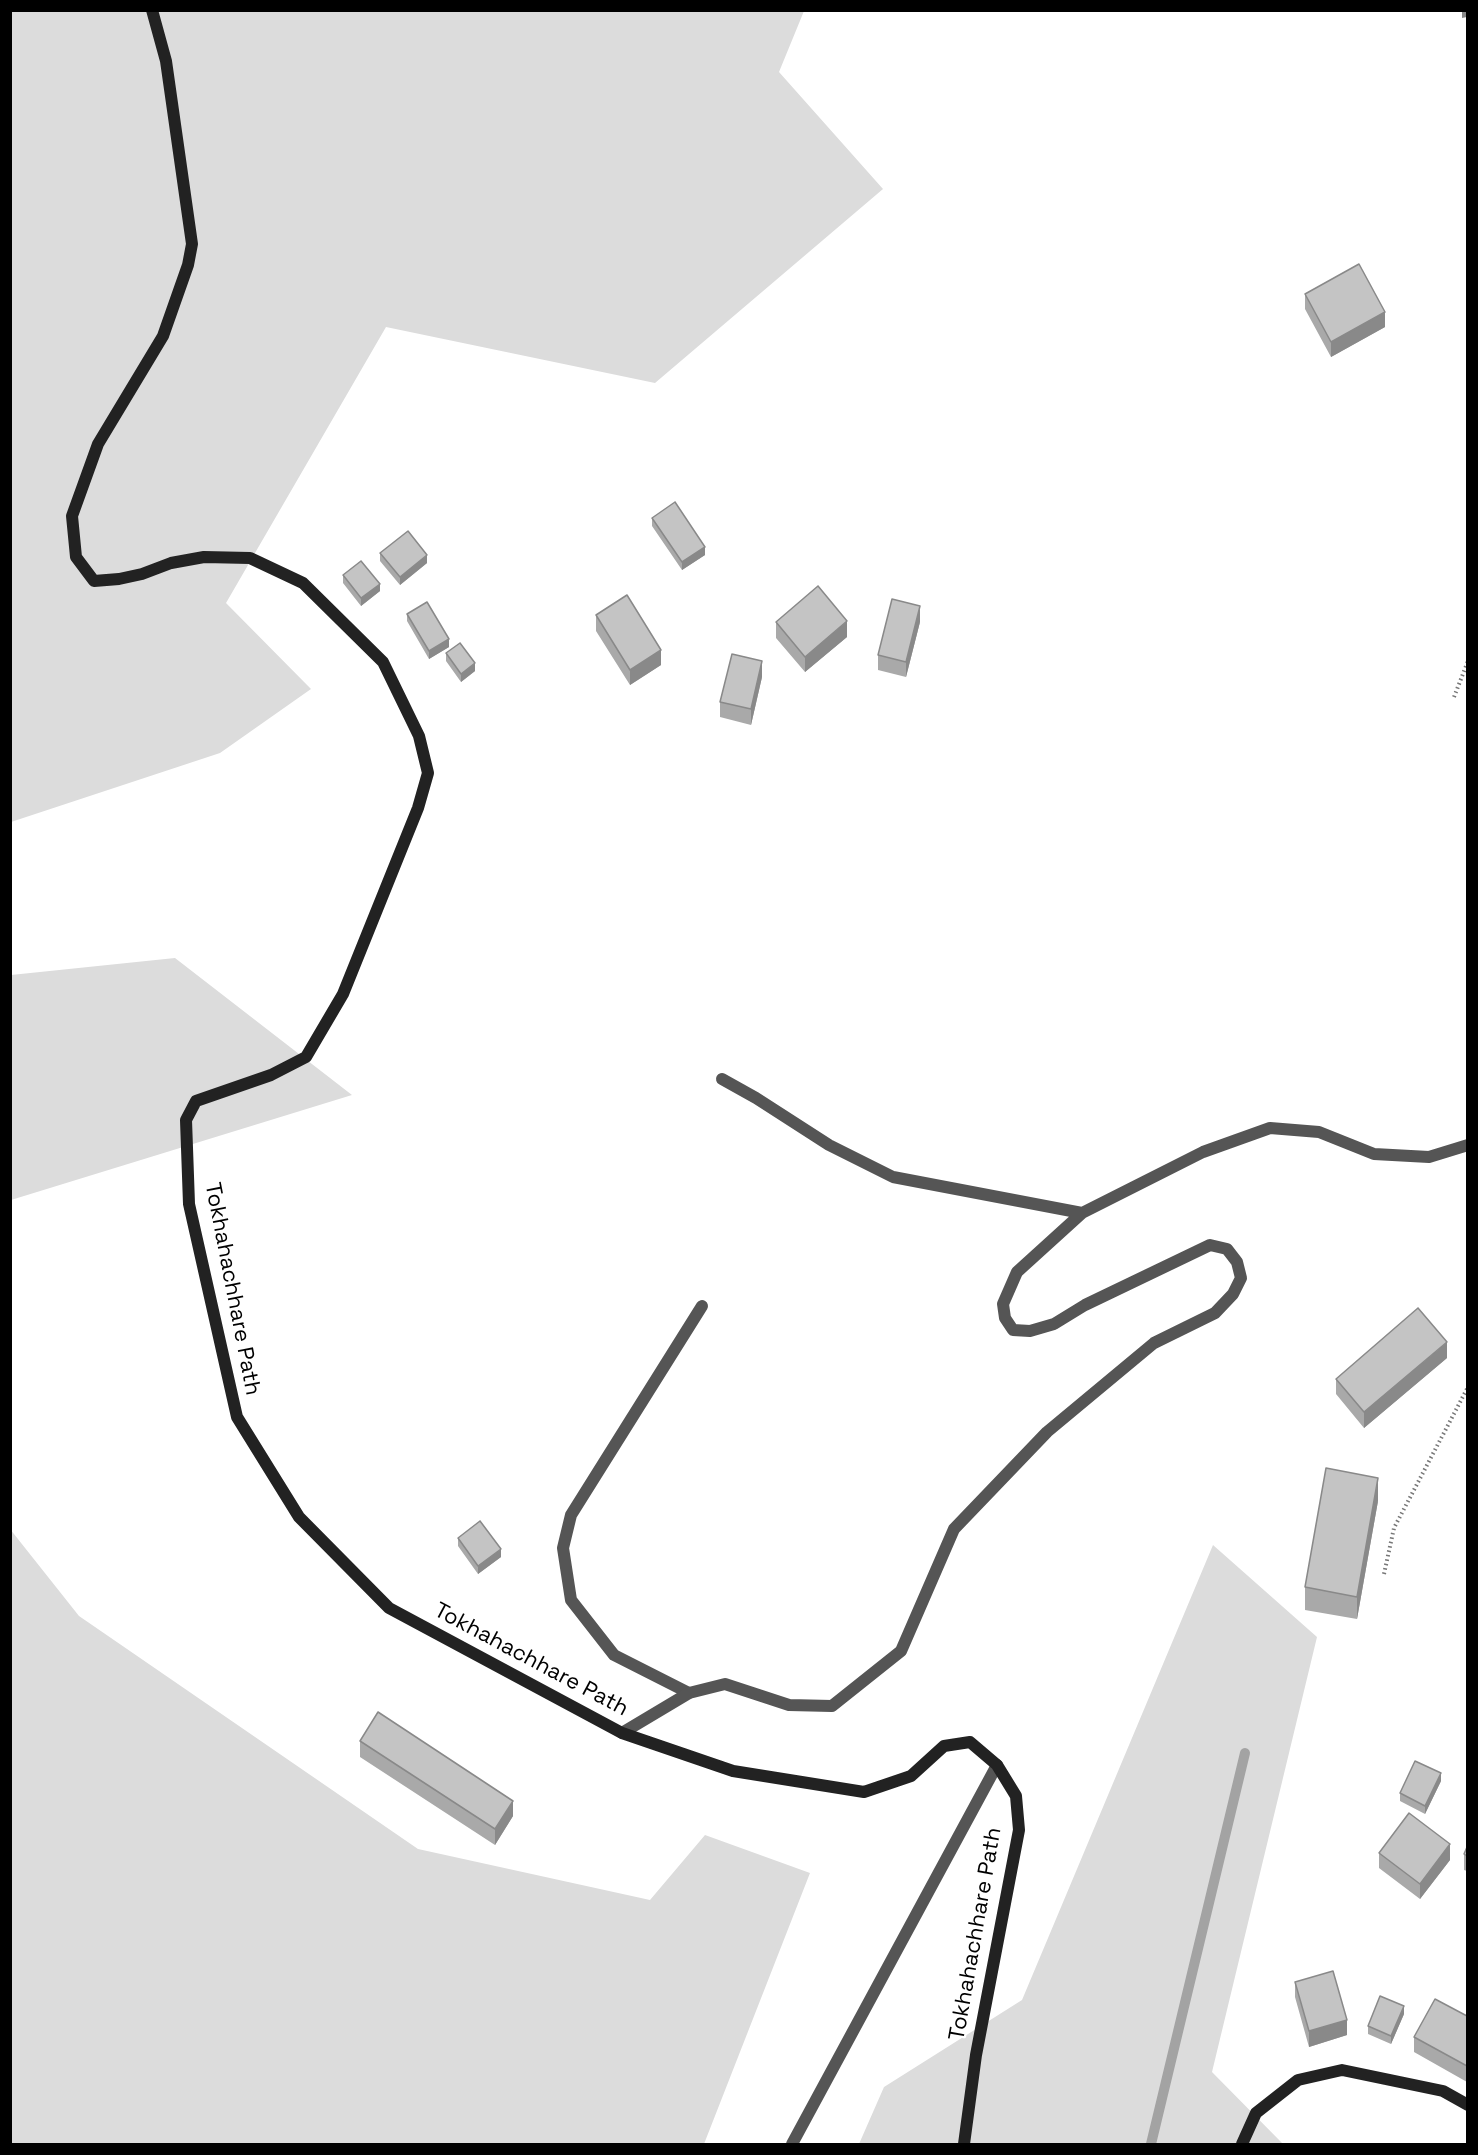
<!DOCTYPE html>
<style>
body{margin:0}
#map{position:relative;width:1478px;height:2155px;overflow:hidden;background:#fff;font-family:"Space Grotesk",sans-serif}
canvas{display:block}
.frame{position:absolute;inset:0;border:12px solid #000;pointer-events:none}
</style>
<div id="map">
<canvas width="1478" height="2155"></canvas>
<div class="frame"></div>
</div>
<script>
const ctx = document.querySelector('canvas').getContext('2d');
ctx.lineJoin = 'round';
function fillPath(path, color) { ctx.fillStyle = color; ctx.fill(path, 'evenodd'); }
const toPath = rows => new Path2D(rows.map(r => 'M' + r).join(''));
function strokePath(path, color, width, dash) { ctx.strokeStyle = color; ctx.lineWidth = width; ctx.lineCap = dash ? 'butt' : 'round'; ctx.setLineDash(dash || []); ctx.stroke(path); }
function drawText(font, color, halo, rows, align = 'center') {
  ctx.font = font + ' "Space Grotesk",sans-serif'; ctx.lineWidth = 4.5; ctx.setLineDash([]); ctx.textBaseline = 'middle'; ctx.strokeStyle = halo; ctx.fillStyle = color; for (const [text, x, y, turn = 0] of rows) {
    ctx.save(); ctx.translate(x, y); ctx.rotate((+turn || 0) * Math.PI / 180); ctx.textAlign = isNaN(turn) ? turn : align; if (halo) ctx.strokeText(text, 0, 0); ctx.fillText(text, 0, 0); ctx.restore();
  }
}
const green = toPath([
 [10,11,804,11,779,72,883,189,655,383,386,327,226,603,311,689,220,753,11,822],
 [175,958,352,1095,11,1200,11,975],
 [10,1529,79,1616,418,1849,650,1900,705,1835,810,1873,704,2144,11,2144],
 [1213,1545,1317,1637,1212,2072,1283,2144,859,2144,884,2087,1022,2000]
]);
const stream = toPath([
 [1151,2144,1245,1753]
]);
const path = toPath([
 [1454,697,1468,661],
 [1384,1574,1394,1528,1468,1387]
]);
const lane = toPath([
 [689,1693,614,1655,571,1600,563,1548,571,1515,702,1306]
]);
const street = toPath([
 [722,1079,756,1098,829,1145,893,1177,1082,1213,1203,1152,1270,1128,1319,1132,1374,1154,1429,1157,1468,1145],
 [622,1733,689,1693,725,1684,789,1705,832,1706,901,1651,954,1529,1047,1432,1154,1343,1215,1313,1233,1294,1241,1278,1237,1262,1227,1249,1210,1245,1085,1305,1054,1324,1030,1331,1013,1330,1005,1318,1003,1304,1017,1272,1082,1213],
 [792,2144,997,1765]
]);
const secondary = toPath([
 [152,10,166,61,192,244,188,265,163,336,98,444,72,516,76,557,94,581,119,579,142,574,171,563,204,557,250,558,303,583,383,662,419,736,428,773,418,808,343,994,306,1057,271,1075,196,1101,186,1120,189,1204,237,1417,299,1517,389,1608,622,1733,733,1771,864,1792,911,1776,944,1746,970,1742,997,1765,1016,1796,1019,1830,976,2055,964,2144],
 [1242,2144,1256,2113,1298,2080,1342,2070,1443,2091,1468,2105]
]);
const wall = toPath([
 [1305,294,1385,327,1331,357,1305,309],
 [652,518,705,555,682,570,652,526],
 [380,553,427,563,400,585,380,561],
 [343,575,380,591,361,606,343,583],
 [407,614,449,647,429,659,407,621],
 [596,615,661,665,630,685,596,631],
 [776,622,847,637,805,672,776,638],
 [920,622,906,677,878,670,878,655],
 [446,653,475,671,461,682,446,661],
 [762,677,751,725,720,717,720,702],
 [1447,1358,1364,1428,1336,1394,1336,1379],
 [1378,1501,1357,1619,1305,1610,1305,1587],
 [458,1538,501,1557,478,1574,458,1546],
 [360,1741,513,1816,495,1845,360,1757],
 [1441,1781,1425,1814,1400,1801,1400,1793],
 [1467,1847,1467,1871,1464,1870,1464,1854],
 [1379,1853,1450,1860,1420,1899,1379,1868],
 [1295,1982,1347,2035,1309,2047,1295,1997],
 [1404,2014,1391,2044,1368,2034,1368,2026],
 [1467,2016,1467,2082,1414,2052,1414,2037]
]);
const shadedWall = toPath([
 [1462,10,1467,10,1467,17,1462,18],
 [1385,312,1385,327,1331,357,1331,342],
 [705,547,705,555,682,570,682,562],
 [427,555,427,563,400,585,400,577],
 [380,584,380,591,361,606,361,598],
 [920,606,920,622,906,677,906,662],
 [847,621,847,637,805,672,805,657],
 [449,639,449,647,429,659,429,651],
 [661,650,661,665,630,685,630,670],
 [762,661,762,677,751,725,751,709],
 [475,663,475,671,461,682,461,674],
 [1447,1342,1447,1358,1364,1428,1364,1412],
 [1378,1478,1378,1501,1357,1619,1357,1597],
 [501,1549,501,1557,478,1574,478,1566],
 [1441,1773,1441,1781,1425,1814,1425,1806],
 [513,1801,513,1816,495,1845,495,1829],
 [1450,1844,1450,1860,1420,1899,1420,1884],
 [1404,2006,1404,2014,1391,2044,1391,2036],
 [1347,2020,1347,2035,1309,2047,1309,2031]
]);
const building = toPath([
 [1359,264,1385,312,1331,342,1305,294,1359,264],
 [675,502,705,547,682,562,652,518,675,502],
 [408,531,427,555,400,577,380,553,408,531],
 [361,561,380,584,361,598,343,575,361,561],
 [818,586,847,621,805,657,776,622,818,586],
 [627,595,661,650,630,670,596,615,627,595],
 [892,599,920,606,906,662,878,655,892,599],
 [427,602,449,639,429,651,407,614,427,602],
 [460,643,475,663,461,674,446,653,460,643],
 [732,654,762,661,751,709,720,702,732,654],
 [1418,1308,1447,1342,1364,1412,1336,1379,1418,1308],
 [1326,1468,1378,1478,1357,1597,1305,1587,1326,1468],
 [480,1521,501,1549,478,1566,458,1538,480,1521],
 [378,1712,513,1801,495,1829,360,1741,378,1712],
 [1415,1761,1441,1773,1425,1806,1400,1793,1415,1761],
 [1409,1813,1450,1844,1420,1884,1379,1853,1409,1813],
 [1467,1847,1467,1856,1464,1854,1467,1847],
 [1333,1971,1347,2020,1309,2031,1295,1982,1333,1971],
 [1380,1996,1404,2006,1391,2036,1368,2026,1380,1996],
 [1435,1999,1467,2016,1467,2066,1414,2037,1435,1999]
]);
const streetNames = [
 ["Tokhahachhare Path",232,1289,79],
 ["Tokhahachhare Path",531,1660,28],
 ["Tokhahachhare Path",976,1934,-80]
];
fillPath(green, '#dcdcdc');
strokePath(stream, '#a3a3a3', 10);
strokePath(path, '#777', 4, [1.5, 3]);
strokePath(lane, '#555', 12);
strokePath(street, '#555', 12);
strokePath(secondary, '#222', 12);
fillPath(wall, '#a9a9a9');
fillPath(shadedWall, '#898989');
fillPath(building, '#c4c4c4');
strokePath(building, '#898989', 1.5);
drawText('22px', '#000', '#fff', streetNames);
</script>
